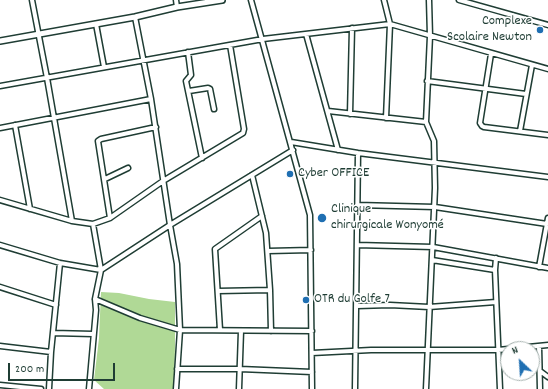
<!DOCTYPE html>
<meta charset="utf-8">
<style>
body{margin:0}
#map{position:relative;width:548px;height:389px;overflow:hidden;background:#fff;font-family:Dekko,sans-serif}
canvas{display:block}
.north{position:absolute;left:500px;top:341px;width:40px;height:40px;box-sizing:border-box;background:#fff;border:1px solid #a5b1ae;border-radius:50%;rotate:335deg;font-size:11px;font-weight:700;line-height:16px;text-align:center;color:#1f3d34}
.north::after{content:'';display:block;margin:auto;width:14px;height:18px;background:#1f6fb2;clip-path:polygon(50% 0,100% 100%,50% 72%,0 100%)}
.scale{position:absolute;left:8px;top:363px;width:107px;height:18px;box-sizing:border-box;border:2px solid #1f3d34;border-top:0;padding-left:5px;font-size:12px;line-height:14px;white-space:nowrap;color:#1f3d34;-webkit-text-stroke:3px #fff;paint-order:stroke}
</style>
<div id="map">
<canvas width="548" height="389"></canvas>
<div class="north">N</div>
<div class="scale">200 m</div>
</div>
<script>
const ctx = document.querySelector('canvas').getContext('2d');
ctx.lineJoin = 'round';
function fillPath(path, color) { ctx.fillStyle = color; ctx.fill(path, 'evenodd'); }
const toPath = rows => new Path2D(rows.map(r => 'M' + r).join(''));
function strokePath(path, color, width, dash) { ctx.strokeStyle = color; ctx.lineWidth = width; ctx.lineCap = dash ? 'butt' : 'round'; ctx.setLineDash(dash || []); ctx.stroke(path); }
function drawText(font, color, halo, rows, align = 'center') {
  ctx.font = font + ' Dekko,sans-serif'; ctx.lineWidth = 3; ctx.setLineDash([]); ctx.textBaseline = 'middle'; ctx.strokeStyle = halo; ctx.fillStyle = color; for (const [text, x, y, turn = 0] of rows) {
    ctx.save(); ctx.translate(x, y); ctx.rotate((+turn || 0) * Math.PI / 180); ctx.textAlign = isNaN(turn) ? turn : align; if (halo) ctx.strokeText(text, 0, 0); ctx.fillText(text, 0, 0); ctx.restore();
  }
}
const green = toPath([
 [101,292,119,293,149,299,175,302,175,347,174,389,104,389,94,380,99,338]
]);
const minor = toPath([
 [32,0,47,78,72,221],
 [176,0,177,7],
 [251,0,310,215,312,389],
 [384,0,390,24,386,118],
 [459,0,548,25],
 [135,17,151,99,170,225,177,264,180,330,176,389],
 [96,24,104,67],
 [306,34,338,150],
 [188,52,191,75,186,81,202,158],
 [491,54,480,123,482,126,484,127,548,135],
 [427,81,526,94],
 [0,86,263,39,390,24,548,69],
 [189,91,208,88,210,89,214,109],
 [328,111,426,122],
 [350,114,352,28],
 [15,125,30,209],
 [0,128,151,99],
 [520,131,532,65],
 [291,142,358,153,548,177],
 [252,175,266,233,270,290,271,331],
 [105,179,128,168],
 [0,200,72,221,93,224,110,218,163,181,243,133,244,129,230,45],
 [357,205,435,207,547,224],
 [110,218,98,141,101,139,156,127],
 [0,245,60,263,101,270,170,225,293,150],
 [357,245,433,247,548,268],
 [268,251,311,250],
 [496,258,495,270,500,389],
 [432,260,495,270],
 [539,267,548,218],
 [0,287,56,305],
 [218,291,270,290],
 [95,299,140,318,180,330,312,331],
 [357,306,390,305,429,307,496,302],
 [220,330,215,249,262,216],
 [53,333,93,334],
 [0,346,51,352],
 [539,346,540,389],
 [312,353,371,350,498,350,548,345],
 [177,369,240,369,312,372],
 [540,371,548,377],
 [0,385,41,389],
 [49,389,51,352,60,263],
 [89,389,96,310,95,299,101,270,93,224],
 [239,389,241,331],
 [355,389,358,153],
 [426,389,435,188,434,141,426,122,430,36,429,0]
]);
const major = toPath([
 [0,41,135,17,177,7,222,0]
]);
const markers = [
 [540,30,4,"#1f6fb2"],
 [290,174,4,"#1f6fb2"],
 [322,218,5,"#1f6fb2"],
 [306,300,4,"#1f6fb2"]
];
const poiNames = [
 ["Complexe",532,22,"right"],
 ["Scolaire Newton",532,38,"right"],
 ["Cyber OFFICE",298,174],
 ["Clinique",331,210],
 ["chirurgicale Wonyomé",331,226],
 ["OTR du Golfe 7",314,300]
];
fillPath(green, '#b0d996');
strokePath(minor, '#1f3d34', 7);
strokePath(major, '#1f3d34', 8);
strokePath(minor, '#fff', 4);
strokePath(major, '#fff', 5);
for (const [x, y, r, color] of markers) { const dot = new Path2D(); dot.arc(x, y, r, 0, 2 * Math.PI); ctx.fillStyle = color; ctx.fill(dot); strokePath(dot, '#fff', 1.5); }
drawText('14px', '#1f3d34', '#fff', poiNames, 'left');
</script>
